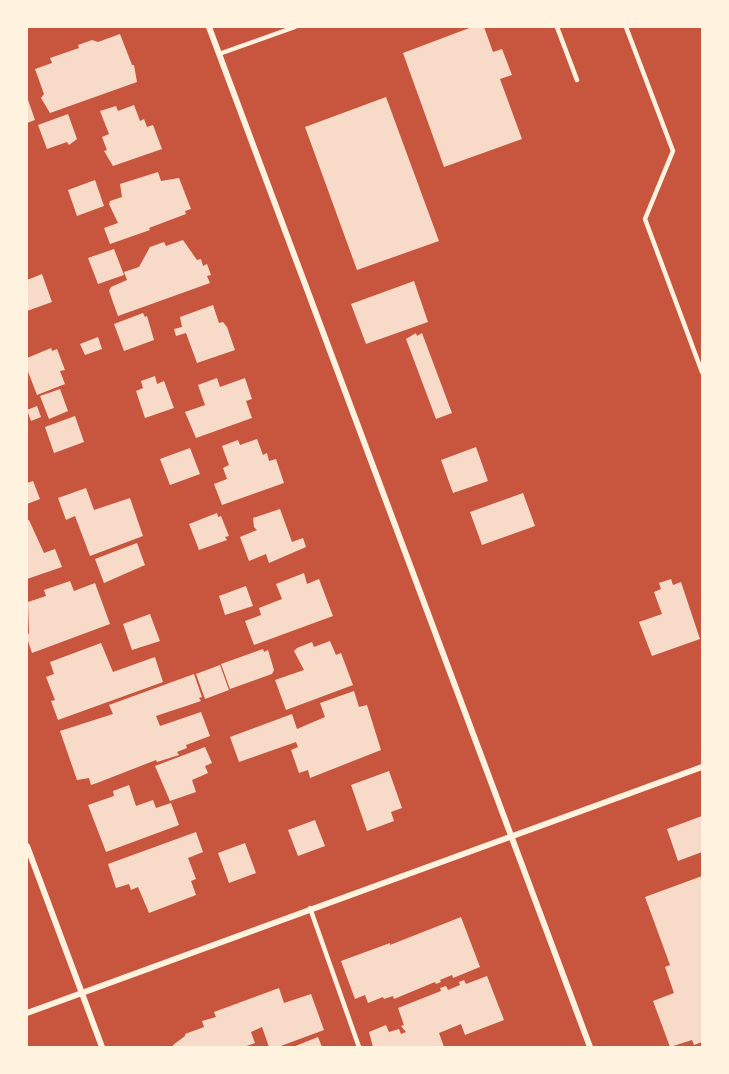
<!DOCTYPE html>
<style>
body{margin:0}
#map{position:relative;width:729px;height:1074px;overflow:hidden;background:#c8553d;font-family:Commissioner,sans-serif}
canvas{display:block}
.frame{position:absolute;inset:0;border:28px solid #fff3e0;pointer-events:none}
</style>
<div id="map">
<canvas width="729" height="1074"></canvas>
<div class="frame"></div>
</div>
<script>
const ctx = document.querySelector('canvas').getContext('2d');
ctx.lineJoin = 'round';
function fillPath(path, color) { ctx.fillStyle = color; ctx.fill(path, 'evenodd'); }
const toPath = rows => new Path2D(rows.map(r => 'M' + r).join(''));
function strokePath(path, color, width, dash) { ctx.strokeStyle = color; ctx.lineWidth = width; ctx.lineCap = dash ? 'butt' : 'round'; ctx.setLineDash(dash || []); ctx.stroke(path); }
const building = toPath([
 [472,27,484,27,493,52,502,49,512,75,500,79,522,139,444,167,403,53],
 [120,34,132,65,134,65,137,82,50,113,41,98,44,94,35,69,52,63,50,58,79,48,78,45,92,40,98,42],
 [27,97,35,120,27,123],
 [386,97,439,241,357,270,305,127],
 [134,105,140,121,144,119,147,127,153,125,162,149,113,166,104,151,107,150,102,137,109,134,100,111,116,106,118,111],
 [68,114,77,139,69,145,67,142,47,149,38,125],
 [158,172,161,181,179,178,191,209,185,211,186,214,149,228,150,230,110,244,104,228,118,223,109,204,110,201,122,197,120,184],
 [95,180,104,206,77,216,68,190],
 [183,240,197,260,201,259,203,266,207,264,211,275,207,276,210,283,118,316,109,291,111,287,127,280,124,272,139,267,150,247,164,242,166,246],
 [114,249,124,275,98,284,88,258],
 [42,274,52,302,27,311,27,280],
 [414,281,428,322,366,344,351,304],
 [213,305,219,323,223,322,227,327,235,350,197,363,186,333,176,336,174,329,182,327,180,317],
 [143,313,145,317,147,316,154,340,124,351,114,324],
 [416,333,417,336,422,333,452,413,436,419,406,339],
 [98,337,102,349,85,355,80,344],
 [51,348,52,351,57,349,65,370,60,371,65,384,37,395,27,369,27,358],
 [155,376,157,384,164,381,174,408,145,418,136,391,143,388,141,381],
 [217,378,220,387,245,378,252,399,246,401,252,418,196,438,185,412,205,405,198,385],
 [60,389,68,411,49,419,40,396],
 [37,406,41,417,31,421,27,410],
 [75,416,84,442,54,453,45,427],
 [257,439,263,455,267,453,269,461,276,459,284,483,222,505,214,484,227,479,223,468,229,465,222,446,238,440,240,445],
 [476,447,488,481,453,493,441,460],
 [190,448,200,474,170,485,160,459],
 [33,481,40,499,27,504,27,483],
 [86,488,94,510,130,498,143,536,90,556,75,516,66,520,58,498],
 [523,493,535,526,482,545,470,512],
 [280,509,292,542,303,538,306,547,269,563,266,554,249,561,240,537,257,530,254,527,253,518],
 [217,513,218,517,221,516,229,536,225,537,227,540,199,550,189,524],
 [29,520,44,553,55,549,62,567,27,579,27,521],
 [137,543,145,565,104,583,95,559],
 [304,573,307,584,319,579,333,616,254,645,245,621,261,615,259,608,282,599,276,584],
 [671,579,673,585,681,582,700,639,652,656,639,622,662,614,654,592,661,589,659,583],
 [70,581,74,591,95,583,110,624,32,653,27,638,29,632,28,602,46,596,44,590],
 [246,586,253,606,225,615,219,596],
 [150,614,160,641,132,650,123,624],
 [330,641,336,655,341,653,353,685,286,710,275,680,304,670,294,651,297,648,312,642,314,647],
 [101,643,113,672,155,657,163,682,58,720,51,701,55,700,46,677,54,674,50,662],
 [263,649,264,652,268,650,274,670,272,674,230,689,221,664],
 [220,665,229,690,205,699,196,674],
 [194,674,202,697,199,698,201,701,156,716,160,726,201,712,210,736,186,745,187,748,177,752,179,755,157,762,156,760,97,783,91,785,89,778,77,780,60,731,113,714,109,705],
 [354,691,359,707,367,705,381,750,310,778,308,770,299,773,291,750,298,747,296,742,239,762,230,737,292,714,297,729,325,717,320,703],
 [205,747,212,763,205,766,208,773,192,780,196,792,170,801,155,766],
 [389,771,402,808,391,812,394,821,367,831,351,785],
 [129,785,136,806,153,800,156,808,171,803,179,825,106,852,88,805,114,796,113,791],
 [702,816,702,852,678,861,667,829],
 [315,820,325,846,298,856,288,830],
 [196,832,203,852,188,858,196,879,191,881,196,895,149,913,138,887,131,890,129,884,116,888,108,864],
 [245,843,256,873,229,883,218,853],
 [702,876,702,1042,694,1045,692,1040,670,1047,653,1001,674,993,665,967,670,965,645,897],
 [461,917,480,967,453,978,452,975,440,980,441,982,436,984,435,982,394,999,393,996,384,999,383,997,368,1003,365,995,355,999,341,961,390,943,390,945],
 [487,976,504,1020,465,1035,461,1024,439,1033,444,1047,373,1047,369,1032,386,1025,389,1032,399,1029,401,1034,406,1032,401,1026,404,1025,398,1008,441,991,440,988,446,986,448,990,460,985,459,982,464,980,466,984],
 [279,988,284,1003,311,994,324,1030,278,1047,269,1047,262,1027,251,1032,255,1043,244,1047,174,1047,173,1045,185,1036,185,1034,204,1027,202,1021,216,1017,214,1012],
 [318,1037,322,1047,293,1047]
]);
const service = toPath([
 [557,27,577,80],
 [626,27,673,151,645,219,702,372],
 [219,54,295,27],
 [310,908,359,1047]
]);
const minor = toPath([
 [209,27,590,1047],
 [27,846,102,1047],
 [27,1013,702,767]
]);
fillPath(building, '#f7dbc8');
strokePath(service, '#fff3e0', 4.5);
strokePath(minor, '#fff3e0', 6);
</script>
